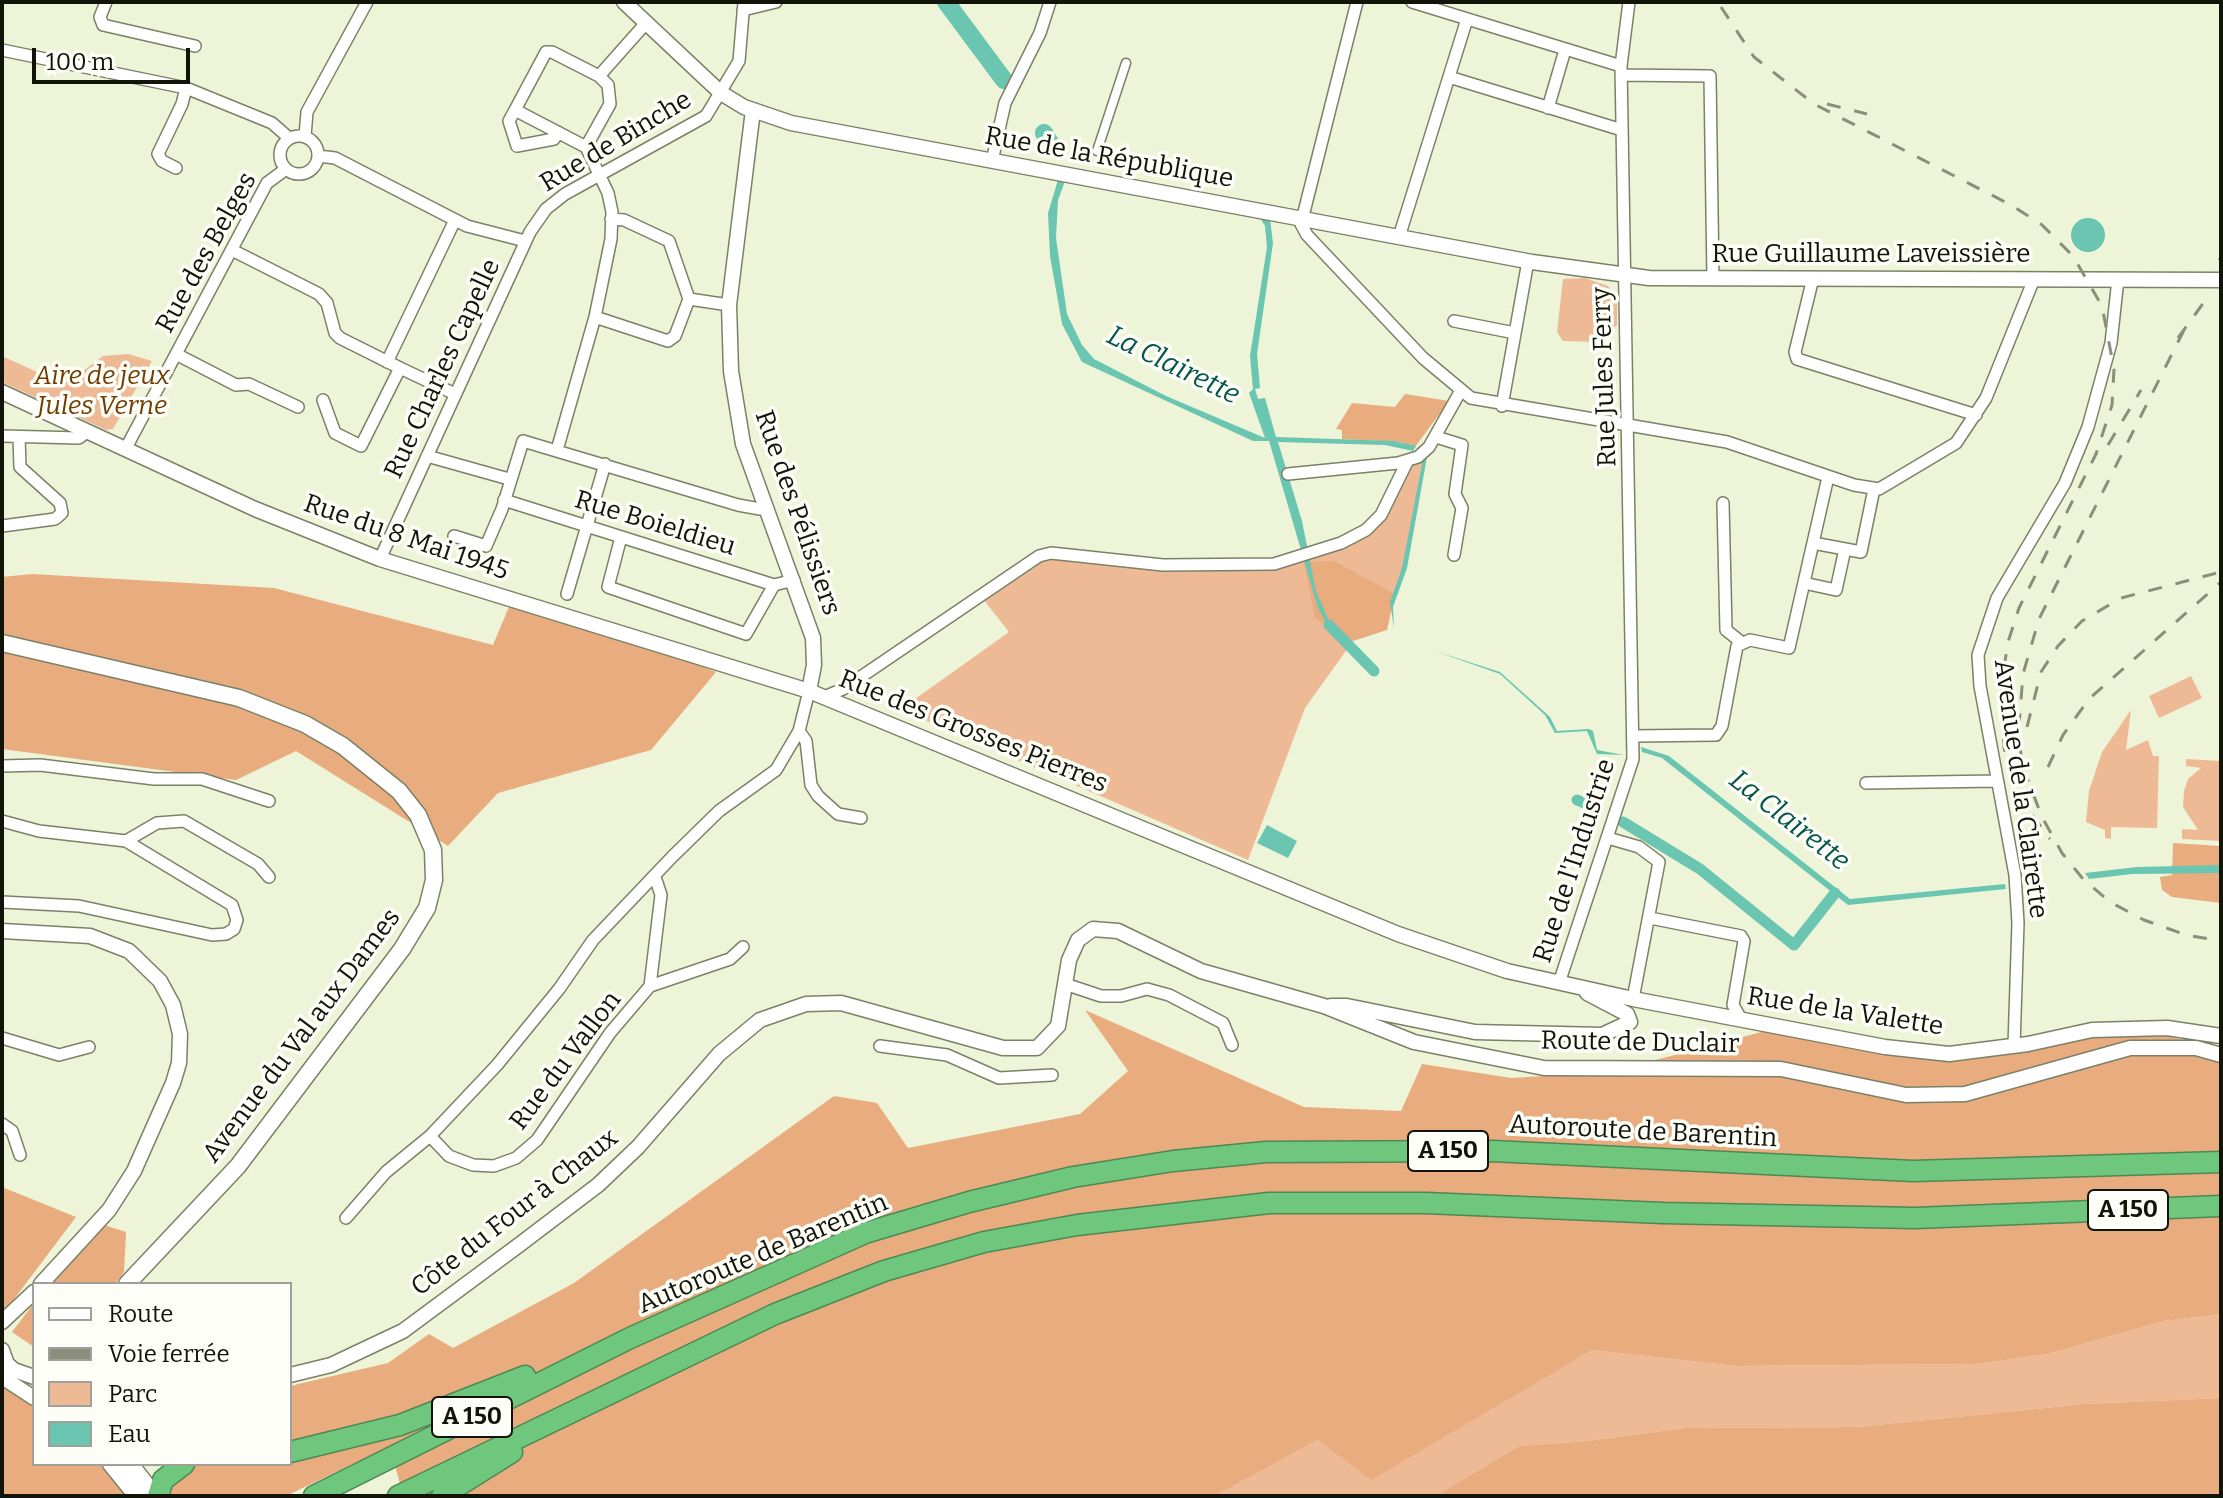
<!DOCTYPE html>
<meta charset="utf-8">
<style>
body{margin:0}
#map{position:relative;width:2223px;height:1498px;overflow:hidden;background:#eef4d7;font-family:Bitter,serif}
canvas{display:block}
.frame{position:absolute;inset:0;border:4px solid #12140a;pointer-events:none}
.legend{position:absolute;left:32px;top:1282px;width:260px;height:184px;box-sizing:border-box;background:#fdfef8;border:2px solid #9fa099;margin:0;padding:10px 14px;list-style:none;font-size:24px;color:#12140a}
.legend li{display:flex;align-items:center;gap:16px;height:40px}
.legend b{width:40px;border:2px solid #9fa099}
.scale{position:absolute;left:32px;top:48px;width:158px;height:36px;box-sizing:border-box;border:4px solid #12140a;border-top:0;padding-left:10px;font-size:24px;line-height:28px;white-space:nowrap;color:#12140a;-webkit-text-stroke:6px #fdfef8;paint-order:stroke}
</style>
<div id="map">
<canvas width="2223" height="1498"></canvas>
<div class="frame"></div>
<ul class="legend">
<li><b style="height:10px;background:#fff"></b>Route</li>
<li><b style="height:10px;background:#8a8e7a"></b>Voie ferrée</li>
<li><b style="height:22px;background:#edba95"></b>Parc</li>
<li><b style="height:22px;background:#6ac5b1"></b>Eau</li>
</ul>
<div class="scale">100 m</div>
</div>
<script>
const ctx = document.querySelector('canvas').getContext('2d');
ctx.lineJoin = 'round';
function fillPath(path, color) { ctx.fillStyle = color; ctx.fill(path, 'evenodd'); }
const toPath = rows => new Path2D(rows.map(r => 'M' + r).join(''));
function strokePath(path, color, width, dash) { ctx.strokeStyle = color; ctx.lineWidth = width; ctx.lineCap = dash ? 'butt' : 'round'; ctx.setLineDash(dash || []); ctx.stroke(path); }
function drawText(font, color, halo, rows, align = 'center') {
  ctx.font = font + ' Bitter,serif'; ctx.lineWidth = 7; ctx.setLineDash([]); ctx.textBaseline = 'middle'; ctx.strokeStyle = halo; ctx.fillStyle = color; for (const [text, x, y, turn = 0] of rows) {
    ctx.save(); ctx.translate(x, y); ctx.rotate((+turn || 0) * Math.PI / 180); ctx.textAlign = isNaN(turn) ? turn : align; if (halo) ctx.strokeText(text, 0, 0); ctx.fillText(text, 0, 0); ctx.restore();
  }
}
const green = toPath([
 [1585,278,1608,286,1617,298,1617,325,1599,342,1563,341,1557,332,1563,279],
 [128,354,152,361,113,429,106,430,2,382,2,356,48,377,78,375,103,356],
 [1424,459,1405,569,1395,594,1382,588,1315,619,1353,641,1305,708,1248,860,911,714,915,699,1009,632,979,594,1039,556,1163,565,1274,564,1366,530,1407,462],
 [2191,676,2202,698,2159,718,2149,696],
 [2131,710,2126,750,2148,740,2153,756,2159,756,2157,828,2111,827,2111,839,2105,838,2105,830,2086,822,2089,791,2102,752],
 [2186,759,2221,761,2221,841,2182,839,2182,829,2198,830,2183,807,2184,791,2188,779,2201,768,2186,766],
 [2221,1314,2221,1398,2085,1404,1857,1427,1685,1428,1588,1441,1519,1446,1435,1496,1215,1496,1318,1440,1494,1406,1592,1350,1736,1366,1977,1364,2048,1354,2164,1321]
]);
const forest = toPath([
 [1405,394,1449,401,1415,447,1400,442,1342,439,1342,430,1336,429,1352,403,1395,407],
 [1334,561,1395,594,1387,630,1353,641,1315,619,1304,562],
 [32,574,274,588,493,645,514,595,716,672,651,750,498,793,448,846,296,751,236,780,2,749,2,577],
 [2173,843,2221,846,2221,903,2172,897,2162,890,2160,877,2172,875],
 [1085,1010,1304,1107,1401,1111,1422,1064,1511,1078,1610,1072,1769,1030,1922,1059,2134,1029,2221,1048,2221,1314,2164,1321,2048,1354,1977,1364,1736,1366,1592,1350,1371,1480,1318,1440,1215,1496,403,1496,390,1446,286,1496,166,1496,167,1464,290,1464,290,1386,388,1363,429,1334,453,1348,574,1283,834,1096,877,1103,908,1148,1080,1114,1128,1071],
 [2,1187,76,1217,2,1315],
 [101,1224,126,1232,124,1272,115,1284,51,1284],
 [34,1303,34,1347,12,1332],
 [2,1379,34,1404,34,1464,104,1464,131,1496,2,1496],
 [2221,1398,2221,1496,1435,1496,1519,1446,1588,1441,1685,1428,1857,1427,2085,1404]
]);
const water = toPath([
 [1058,180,1065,181,1058,200,1056,238,1067,314,1082,345,1094,359,1166,396,1265,438,1249,393,1253,389,1250,356,1267,247,1265,226,1260,218,1270,219,1273,243,1257,354,1260,388,1255,389,1258,399,1265,398,1276,437,1394,441,1416,446,1413,451,1385,445,1278,442,1302,521,1316,591,1329,621,1340,635,1336,637,1330,630,1318,608,1269,441,1253,441,1082,362,1062,324,1050,256,1048,213],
 '2071 235a17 17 0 1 1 34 0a17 17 0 1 1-34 0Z',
 [1427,457,1407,568,1393,607,1394,629,1390,602,1402,568,1423,459],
 [1435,651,1500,672,1550,717,1557,731,1589,729,1593,731,1597,750,1624,755,1597,754,1587,731,1555,733,1545,715,1500,674],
 [1641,747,1669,756,1850,899,2005,884,2006,889,1848,905,1662,758,1642,752],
 [1267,825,1297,841,1288,858,1257,843],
 [2221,865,2221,873,2132,874,2089,879,2085,873,2137,867]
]);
const canal = toPath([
 [1329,625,1374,671],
 [1577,800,1596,808],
 [1623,822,1700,869,1794,945,1835,893]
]);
const river = toPath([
 [946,2,1004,80],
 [1044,133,1052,146]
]);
const pedestrian = toPath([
 [1097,151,1126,63]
]);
const minor = toPath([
 [106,2,100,17,103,25,195,46],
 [1357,2,1301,224,1307,235,1423,358,1471,398,1727,442,1854,485,1879,489,1956,443,1986,398,2034,279],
 [1412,2,1621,66],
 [743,10,776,2],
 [2,50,186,88,272,123,289,138],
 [1621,75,1710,76,1713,279],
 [599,76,646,23],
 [1449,77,1622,130],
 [1548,108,1565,50],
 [515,110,509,121,517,146,554,139,558,132],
 '280 155a19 19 0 1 1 38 0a19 19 0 1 1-38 0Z',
 [305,136,307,112,367,2],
 [318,156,335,158,467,226,525,241],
 [992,161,1005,103,1040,33,1050,2],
 [176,168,162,161,158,154,182,104,186,88],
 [611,219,624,220,669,241,689,299,729,305],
 [1399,237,1467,19],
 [232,250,319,294,327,303,335,333,340,338,400,368],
 [1813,278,1795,352,1797,359,1976,415],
 [595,317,668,341,675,336,689,299],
 [1454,321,1515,333],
 [176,354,236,385,249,384,298,407],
 [387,362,455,220],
 [323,400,335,433,361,446,400,368,455,394],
 [1502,406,1528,261],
 [2,436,79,438,88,431],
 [1436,437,1462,445,1455,494,1462,508,1454,555],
 [126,448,267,183,286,169],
 [557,450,595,317,611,239,612,212,608,193,586,147,515,110,546,52,552,52,599,76,608,85,610,104,586,147],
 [427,456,509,479],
 [1288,474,1398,463,1418,457,1429,447,1460,392],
 [504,500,774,585,794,580],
 [1723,503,1726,630,1741,642],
 [2,526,55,519,62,513,60,503,20,467,19,437],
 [454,536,486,546,502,509,523,441,738,505,760,509,766,507],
 [621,537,608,587,746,634,774,585],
 [1813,543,1861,552,1874,489],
 [380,559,530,232,546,209,565,194,706,116,739,61,744,2],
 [1804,583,1836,590,1845,549],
 [567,594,605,464],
 [824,697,843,689,1039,556,1051,553,1163,565,1274,564,1341,543,1366,530,1381,515,1407,462],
 [799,731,806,741,811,785,818,796,838,814,861,818],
 [1633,736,1716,735,1722,726,1737,646,1750,640,1789,648,1828,477],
 [2,766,40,765,154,779,202,779,269,801],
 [1866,783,1996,781],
 [2,821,39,831,126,841,232,905,237,920,234,929,226,934,212,935,79,906,2,902],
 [1608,838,1639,847,1659,862,1633,999],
 [126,841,157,823,184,821,258,864,269,877],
 [1650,918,1741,936,1744,941,1733,1005,1741,1019],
 [1559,983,1633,759,1621,66,1629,2],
 [1065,984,1101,996,1121,996,1147,989,1169,995,1223,1023,1232,1045],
 [650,986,730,959,743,947],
 [2,1038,59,1055,89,1047],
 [880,1046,947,1055,999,1078,1052,1075],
 [2014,1046,2018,923,2015,875,1980,686,1978,655,1997,598,2065,483,2088,427,2111,343,2118,279],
 [2,1124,12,1131,20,1155],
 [430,1136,449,1156,473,1165,494,1166,516,1158,537,1140,610,1033,650,986,661,895,655,877],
 [346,1218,386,1172,430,1136,497,1065,559,989,593,940,672,857,719,811,776,770,799,731,809,691]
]);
const tertiary = toPath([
 [624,2,721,93,744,107,791,123,1532,262,1649,278,2221,280],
 [753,110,729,305,731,371,743,444,813,638,814,665,809,691],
 [2,392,255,509,380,559,809,691,1398,934,1507,971,1633,999,1885,1047,1949,1054,2028,1044,2092,1030,2167,1028,2221,1036],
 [2,931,90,936,129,951,160,981,173,1005,180,1034,179,1063,173,1083,134,1171,109,1210,41,1284],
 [1331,1006,1347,1006,1475,1032,1602,1035,1630,1022,1627,1014,1587,993],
 [2,1322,34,1292],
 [2,1350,7,1364,14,1370,34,1377],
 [290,1375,331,1365,403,1331,519,1245,598,1185,638,1147,719,1054,760,1020,806,1004,841,1003,1003,1048,1037,1048,1058,1026,1069,960,1078,940,1093,929,1118,931,1201,971,1324,1006,1414,1042,1544,1068,1781,1069,1906,1095,1965,1094,2130,1048,2196,1048,2221,1055],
 [2,1377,34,1398]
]);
const secondary = toPath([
 [2,643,239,698,305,724,343,746,399,791,418,815,433,850,434,880,427,908,402,949,238,1166,127,1284],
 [111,1464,137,1496],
 [130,1464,155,1496]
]);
const motorway = toPath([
 [290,1452,400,1425,525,1376],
 [158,1496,163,1480,184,1464],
 [314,1496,630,1338,865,1233,969,1202,1073,1177,1173,1161,1266,1152,1492,1151,1913,1171,2221,1162],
 [398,1496,775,1314,884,1271,984,1242,1077,1225,1269,1203,1426,1203,1663,1213,1915,1218,2221,1206],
 [442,1496,512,1452]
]);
const rail = toPath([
 [1721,7,1754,57,1814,104,2011,205,2041,224,2073,256,2102,306,2114,369,2112,405,2096,454,2019,608,2008,642,2001,687,2004,748,2011,775,2028,809,2050,839],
 [1827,104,1867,114],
 [2219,258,2221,260],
 [2184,330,2039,619,2023,674,2018,738,2024,770,2042,817,2062,853,2083,879,2110,902,2144,920,2186,935,2221,941],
 [2178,338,2207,298],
 [2108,445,2141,390],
 [2027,727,2041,672,2058,646,2082,621,2121,598,2221,572],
 [2048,767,2063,735,2089,699,2221,582]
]);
const shields = [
 [1448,1151,80],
 [2128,1210,80],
 [472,1417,80]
];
const shieldNames = [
 ["A 150",1448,1151],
 ["A 150",2128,1210],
 ["A 150",472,1417]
];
const streetNames = [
 ["Rue de Binche",616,142,-31],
 ["Rue de la République",1109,158,10],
 ["Rue des Belges",207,253,-61],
 ["Rue Guillaume Laveissière",1871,255],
 ["Rue Charles Capelle",443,369,-65],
 ["Rue Jules Ferry",1605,377,-92],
 ["Rue des Pélissiers",797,513,71],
 ["Rue Boieldieu",655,524,17],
 ["Rue du 8 Mai 1945",406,538,19],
 ["Rue des Grosses Pierres",973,732,22],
 ["Avenue de la Clairette",2020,789,82],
 ["Rue de l'Industrie",1575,861,-72],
 ["Rue de la Valette",1845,1012,9],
 ["Avenue du Val aux Dames",302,1036,-53],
 ["Route de Duclair",1640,1043,1],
 ["Rue du Vallon",566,1061,-53],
 ["Autoroute de Barentin",1643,1132,3],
 ["Côte du Four à Chaux",515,1213,-38],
 ["Autoroute de Barentin",763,1254,-23]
];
const parkNames = [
 ["Aire de jeux",102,377],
 ["Jules Verne",102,407]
];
const waterNames = [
 ["La Clairette",1173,366,26],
 ["La Clairette",1789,821,38]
];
fillPath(green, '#edba95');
fillPath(forest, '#e8ac7f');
fillPath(water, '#6ac5b1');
strokePath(canal, '#6ac5b1', 11);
strokePath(river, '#6ac5b1', 18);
strokePath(pedestrian, '#7b8167', 11);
strokePath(minor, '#7b8167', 14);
strokePath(tertiary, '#7b8167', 17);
strokePath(secondary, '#7b8167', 19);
strokePath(motorway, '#4e8854', 23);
strokePath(pedestrian, '#fff', 8);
strokePath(minor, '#fff', 11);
strokePath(tertiary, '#fff', 14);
strokePath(secondary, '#fff', 16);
strokePath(motorway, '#6ec77c', 20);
strokePath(rail, '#8a8e7a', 3, [14, 14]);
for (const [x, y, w] of shields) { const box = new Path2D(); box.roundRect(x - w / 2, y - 20, w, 40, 6); ctx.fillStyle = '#fdfef8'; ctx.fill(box); strokePath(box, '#12140a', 2); }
drawText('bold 24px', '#12140a', null, shieldNames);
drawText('26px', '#12140a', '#fdfef8', streetNames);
drawText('italic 26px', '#713b02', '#fdfef8', parkNames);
drawText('italic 28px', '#06574a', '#fdfef8', waterNames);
</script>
